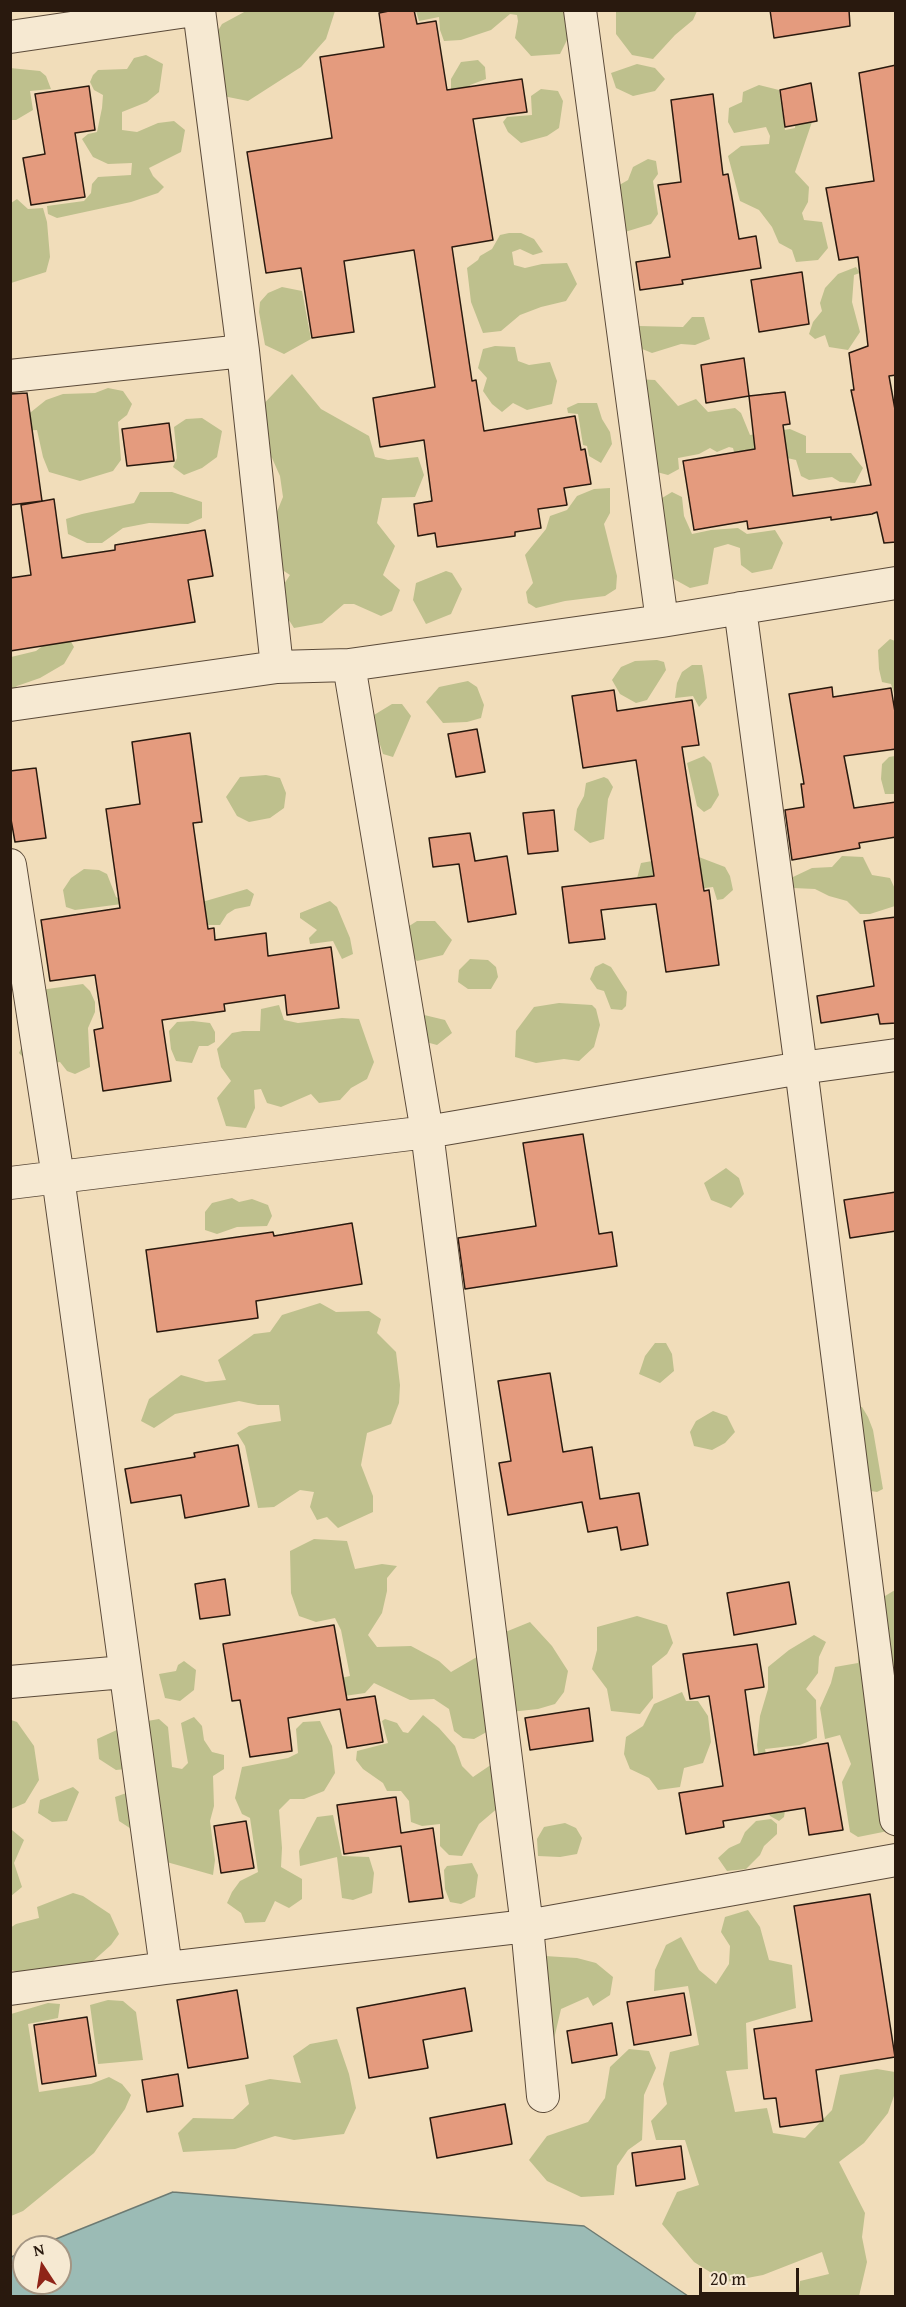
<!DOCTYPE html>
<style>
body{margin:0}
#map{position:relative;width:906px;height:2307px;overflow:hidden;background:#f1ddba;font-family:"Gentium Book Plus",serif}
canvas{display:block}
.frame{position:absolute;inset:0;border:12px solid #29190e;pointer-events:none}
.north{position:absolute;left:12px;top:2235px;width:60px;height:60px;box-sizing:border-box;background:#f6e9d2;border:2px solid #a49684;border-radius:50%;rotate:348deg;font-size:16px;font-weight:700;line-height:24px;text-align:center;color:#29190e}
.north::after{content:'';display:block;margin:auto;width:21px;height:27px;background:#8f2418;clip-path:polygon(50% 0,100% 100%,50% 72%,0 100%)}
.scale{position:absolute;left:699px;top:2268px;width:100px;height:27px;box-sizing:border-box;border:3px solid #29190e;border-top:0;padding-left:8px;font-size:18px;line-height:21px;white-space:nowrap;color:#29190e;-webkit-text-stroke:4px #f6e9d2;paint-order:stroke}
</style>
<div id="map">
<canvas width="906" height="2307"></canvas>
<div class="frame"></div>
<div class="north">N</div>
<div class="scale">20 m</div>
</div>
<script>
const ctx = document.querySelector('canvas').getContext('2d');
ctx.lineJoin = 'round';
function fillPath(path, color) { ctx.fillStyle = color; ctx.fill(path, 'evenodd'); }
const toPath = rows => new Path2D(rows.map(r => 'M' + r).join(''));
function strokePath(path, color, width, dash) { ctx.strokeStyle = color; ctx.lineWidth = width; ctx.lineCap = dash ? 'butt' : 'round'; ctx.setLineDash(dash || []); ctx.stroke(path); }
const green = toPath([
 [246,11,335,11,326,39,301,67,248,101,213,94,212,41,222,24],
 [416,11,565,11,570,34,560,54,531,56,515,38,518,21,517,15,510,14,491,30,461,40,444,41,440,30,439,17,419,21],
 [616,11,616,10,697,11,693,20,675,35,653,59,632,55,616,34],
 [146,55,163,64,159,92,147,102,122,112,122,130,137,132,158,123,174,121,185,130,181,152,149,168,153,176,164,187,158,193,131,202,57,218,48,214,47,206,84,201,91,193,92,184,98,177,131,175,132,163,108,164,93,157,82,139,88,134,97,132,102,108,103,95,94,90,90,82,93,75,98,70,127,69,134,58],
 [478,60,485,67,486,79,470,85,472,99,451,98,451,79,461,62],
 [637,64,655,68,665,79,655,91,633,96,616,88,611,73],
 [10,68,40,71,46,76,51,89,30,91,33,110,16,120,11,120],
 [759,85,779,90,785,130,795,128,794,117,814,116,795,172,809,187,808,202,802,213,804,220,822,222,828,248,818,260,796,262,792,250,779,243,772,227,759,210,740,201,728,156,741,146,769,144,770,136,766,127,734,133,728,122,729,108,742,102,743,92],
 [541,89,558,91,563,101,559,128,547,136,521,143,508,132,503,122,507,117,532,115,531,96],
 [648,159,656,161,658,174,653,181,658,214,651,224,625,232,616,187,628,180,633,167],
 [17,199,28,209,43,208,47,222,50,257,46,272,11,283,11,203],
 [509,233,521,233,534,239,543,252,533,255,520,249,512,252,514,265,525,268,542,264,567,263,577,284,566,301,541,307,520,315,501,331,483,333,471,302,467,268,478,260,480,256,492,249,500,235],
 [856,267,860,273,854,275,852,302,860,332,848,350,829,347,825,335,815,339,809,334,813,322,822,311,820,303,825,288,838,274],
 [282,287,302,291,311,339,284,354,265,345,259,312,260,302,268,293],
 [692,317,704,317,710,339,695,345,681,344,652,353,635,346,631,335,639,326,683,327],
 [495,346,515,347,518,361,529,365,550,362,557,381,552,404,527,410,513,403,502,412,492,404,483,391,487,378,478,368,483,349],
 [292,374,321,409,369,436,375,457,388,460,418,457,424,475,415,497,382,498,377,523,395,546,383,575,400,590,392,611,381,616,354,604,344,604,322,623,294,628,287,617,282,587,290,575,252,550,274,519,283,497,280,476,272,458,237,432],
 [635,379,655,380,678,406,696,399,708,412,735,408,741,413,750,435,790,429,806,436,806,453,851,453,863,468,855,483,840,482,832,477,809,480,801,476,796,460,778,456,737,463,733,448,729,447,717,452,710,448,699,454,678,458,679,469,668,475,653,471],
 [108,388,123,391,132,404,127,415,118,422,121,460,113,471,80,481,49,472,43,457,37,430,22,431,21,420,46,400,63,394,95,393],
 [578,403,597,403,602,419,610,432,612,444,601,463,589,456,587,446,583,445,578,414,568,413,567,408],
 [202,418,222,431,217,457,202,468,184,475,173,467,177,458,174,427,186,419],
 [610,488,610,513,604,524,617,576,616,589,605,596,565,601,536,608,528,603,526,592,533,583,525,555,546,529,550,516,567,510,577,496,594,489],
 [140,492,172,492,202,502,202,518,188,524,149,523,123,528,102,543,87,543,68,534,66,519,82,514,134,503],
 [672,492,682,497,684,516,692,534,711,530,738,528,747,534,775,530,783,543,772,569,752,573,741,565,740,548,728,544,714,548,708,584,690,588,672,578,657,501],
 [446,571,452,573,462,589,451,614,426,624,413,600,416,583],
 [66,633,74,647,64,664,40,678,17,686,11,693,11,657,36,651,45,644],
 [890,639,895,641,895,696,891,684,882,682,879,669,878,650],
 [657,660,664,662,666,670,647,700,636,703,620,694,612,680,621,667,635,661],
 [692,665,702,665,704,676,707,698,699,707,693,696,675,698,677,683,682,672],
 [468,681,477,687,484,705,481,718,467,722,443,723,426,702,439,687],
 [392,704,402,704,411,716,393,757,383,754,375,729,374,715],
 [704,756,711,763,719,795,711,808,704,812,697,806,687,763],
 [895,756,895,794,885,794,881,779,882,764,889,757],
 [266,775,280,778,286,793,284,808,270,818,249,822,237,816,226,797,240,777],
 [604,777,608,779,613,787,608,799,604,839,590,843,574,830,577,809,584,796,586,783],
 [691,854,725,867,730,876,733,890,723,899,717,900,713,887,654,895,635,886,641,863],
 [842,856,863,857,872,875,890,878,895,889,895,906,870,914,860,914,847,901,829,896,815,889,793,888,791,883,793,877,812,868,832,867],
 [84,869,99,870,107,874,116,897,120,899,122,904,75,910,66,907,63,890,71,878],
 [247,889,254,894,250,906,235,909,227,914,220,925,195,925,202,902],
 [330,901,337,907,350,938,353,954,342,959,333,941,310,944,309,938,317,930,300,918,300,913],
 [417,921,435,921,452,940,443,955,417,961,405,948,403,930],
 [470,959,488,960,496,967,498,977,491,989,468,989,458,982,459,970],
 [603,963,611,967,627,992,626,1006,622,1010,611,1009,604,991,597,989,590,979,595,967],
 [83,984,90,991,95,1002,95,1012,88,1028,90,1067,75,1074,67,1071,60,1062,47,1064,29,1063,19,1053,24,1042,24,1026,16,1017,16,1001,33,991],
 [559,1003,592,1005,596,1009,600,1025,594,1047,579,1061,564,1059,536,1063,515,1057,516,1031,534,1007],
 [279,1005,284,1020,298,1023,342,1018,359,1019,374,1062,367,1079,351,1088,340,1100,319,1103,311,1094,281,1107,267,1103,261,1089,254,1090,255,1108,246,1128,226,1126,217,1098,231,1081,221,1067,217,1049,232,1033,243,1031,260,1031,261,1009],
 [420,1014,445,1020,452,1033,437,1045,426,1042],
 [193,1021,210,1023,215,1032,215,1042,208,1046,199,1046,192,1063,176,1061,171,1049,169,1031,177,1022],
 [726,1168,739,1178,744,1194,731,1208,711,1200,704,1183],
 [232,1198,239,1202,252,1199,268,1205,272,1216,267,1226,237,1227,217,1234,205,1230,205,1212,212,1203],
 [320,1303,336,1312,369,1311,381,1319,377,1333,396,1352,400,1385,399,1403,391,1424,367,1433,361,1465,373,1496,373,1512,338,1528,327,1517,317,1520,310,1507,314,1492,300,1490,274,1507,258,1508,245,1446,237,1433,249,1426,281,1421,279,1405,258,1405,239,1401,175,1414,154,1428,141,1421,149,1399,181,1375,206,1382,226,1380,218,1360,254,1334,270,1332,282,1315],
 [655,1343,666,1343,672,1354,674,1371,660,1383,639,1374,645,1356],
 [843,1404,862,1407,868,1417,873,1430,883,1489,877,1492,871,1491,849,1465,834,1455,831,1434,832,1414],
 [713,1411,727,1416,735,1432,725,1443,712,1450,694,1446,690,1432,696,1421],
 [314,1539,347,1541,355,1569,382,1564,397,1566,387,1578,387,1591,382,1613,368,1635,377,1647,411,1646,439,1661,451,1672,482,1654,498,1635,530,1622,552,1646,568,1671,564,1692,555,1704,538,1709,510,1712,492,1729,474,1739,463,1738,454,1731,449,1709,434,1699,410,1700,374,1683,365,1693,331,1698,319,1683,350,1676,341,1630,335,1618,316,1622,299,1616,291,1593,290,1551],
 [895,1590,895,1838,888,1831,858,1837,850,1832,842,1782,851,1764,840,1735,825,1739,820,1708,831,1683,835,1667,858,1663,860,1611],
 [637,1616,667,1625,673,1643,667,1654,652,1666,653,1698,640,1714,611,1711,607,1689,592,1669,597,1650,597,1627],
 [814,1635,826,1642,819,1657,818,1673,806,1689,816,1700,817,1738,800,1745,765,1749,771,1781,786,1804,784,1817,779,1821,770,1816,765,1805,757,1745,760,1716,768,1689,768,1667,789,1650],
 [184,1661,196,1670,194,1690,180,1701,165,1698,159,1674,176,1671,178,1665],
 [682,1692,686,1701,698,1701,708,1716,711,1742,703,1763,684,1768,680,1787,658,1790,649,1778,630,1769,624,1754,626,1737,643,1726,654,1704],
 [423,1715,439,1728,455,1746,462,1766,473,1777,501,1758,499,1807,479,1824,462,1856,449,1855,440,1846,440,1824,422,1826,411,1822,409,1801,401,1791,387,1791,383,1783,363,1769,356,1760,357,1751,388,1743,382,1721,385,1719,397,1723,403,1732,408,1733],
 [194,1717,202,1726,204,1740,212,1752,224,1755,224,1769,213,1776,214,1806,210,1821,215,1860,213,1875,163,1861,142,1836,119,1821,115,1797,132,1791,144,1767,116,1770,99,1759,97,1739,130,1724,159,1719,168,1727,172,1767,182,1769,188,1763,181,1723],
 [11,1720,17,1722,34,1746,39,1780,25,1803,11,1809,12,1830,24,1840,14,1863,22,1887,11,1896],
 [320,1721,332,1746,335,1773,324,1791,304,1799,290,1799,279,1810,282,1848,281,1867,302,1879,302,1899,289,1908,275,1901,265,1922,245,1923,241,1913,227,1903,232,1892,240,1881,258,1872,250,1818,242,1814,235,1798,242,1767,288,1758,298,1753,296,1729,303,1722],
 [73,1787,79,1792,67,1821,52,1822,38,1813,40,1800],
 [333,1815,342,1856,369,1857,374,1873,372,1893,353,1900,342,1898,337,1857,300,1866,299,1851,317,1817],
 [771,1819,777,1824,777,1834,764,1846,760,1855,746,1869,727,1871,718,1858,729,1848,740,1843,745,1832,756,1821],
 [565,1823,576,1828,582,1838,577,1854,560,1857,538,1856,537,1839,544,1827],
 [472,1863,478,1875,475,1897,461,1904,450,1902,445,1889,444,1870,447,1866],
 [73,1893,83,1896,110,1914,119,1934,111,1945,92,1962,21,1973,11,1970,10,1928,16,1924,39,1918,37,1907],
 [748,1910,760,1927,769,1960,792,1965,796,2008,746,2023,748,2069,726,2071,735,2112,767,2108,773,2133,805,2138,832,2110,840,2075,877,2069,895,2072,895,2093,888,2113,864,2143,839,2162,865,2213,862,2237,867,2262,859,2296,798,2296,800,2281,829,2274,822,2252,763,2275,726,2282,694,2262,662,2224,677,2192,699,2185,685,2140,656,2140,651,2121,667,2104,663,2084,670,2052,699,2045,688,1986,654,1991,655,1970,666,1945,681,1937,699,1970,716,1984,729,1964,730,1946,721,1932,725,1917],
 [545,1956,577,1958,596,1963,613,1977,610,1995,593,2006,588,1997,561,2009,554,2039,528,2034],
 [108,2000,123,2001,136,2012,143,2060,98,2064,90,2005],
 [48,2003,60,2004,58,2018,28,2024,39,2092,91,2084,109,2077,122,2084,131,2095,125,2109,94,2153,23,2211,11,2216,11,2014],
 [337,2039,349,2074,356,2108,344,2134,294,2140,275,2136,235,2149,183,2152,178,2133,193,2118,233,2119,249,2104,245,2085,270,2079,301,2083,293,2056,310,2044],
 [629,2049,649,2051,656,2068,644,2095,642,2140,628,2150,617,2166,614,2195,581,2197,547,2181,529,2160,547,2136,588,2122,605,2098,610,2067]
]);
const water = toPath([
 [173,2192,584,2226,688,2296,11,2296,11,2257,24,2252,24,2283,60,2283,60,2247,36,2247,173,2192]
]);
const building = toPath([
 [394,10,414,10,417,24,436,21,447,90,522,79,527,112,473,119,493,240,452,247,472,381,476,380,484,431,575,416,581,450,585,449,591,484,564,488,567,505,538,509,541,528,515,532,515,536,437,547,435,533,418,536,414,504,432,501,424,440,380,447,373,398,435,387,414,250,344,261,354,332,312,338,301,268,266,273,247,152,332,138,320,57,384,47,379,13,394,10],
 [770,10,849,10,850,26,774,38,770,10],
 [896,65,896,375,889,376,896,415,896,542,884,543,877,512,872,514,831,520,831,517,748,529,747,521,694,530,683,461,755,449,749,396,785,392,790,424,783,425,793,496,871,485,851,390,854,390,849,353,868,346,858,257,839,260,826,188,874,181,859,73,896,65],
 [811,83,817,121,785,127,780,90,811,83],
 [89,86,95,130,75,133,85,197,31,205,23,158,45,154,35,94,89,86],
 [713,94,723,175,728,174,739,239,756,236,761,268,682,280,683,284,640,290,636,262,670,257,658,185,681,182,671,100,713,94],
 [802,272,809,324,759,332,751,280,802,272],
 [744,358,749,396,706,403,701,365,744,358],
 [27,393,42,501,10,505,10,394,27,393],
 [169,423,174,461,127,466,122,429,169,423],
 [54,499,62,558,115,550,115,545,205,530,213,576,188,580,195,622,10,651,10,578,31,575,21,505,54,499],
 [832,687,833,697,891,688,896,718,896,749,844,756,854,808,896,802,896,837,859,843,860,848,792,860,785,810,804,807,801,784,804,784,789,694,832,687],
 [614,690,617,711,692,700,699,745,682,747,704,891,709,890,719,965,666,972,656,904,601,910,605,939,569,943,562,887,654,876,636,760,583,768,572,696,614,690],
 [477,729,485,772,456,777,448,734,477,729],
 [190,733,202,822,193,823,208,929,214,928,215,940,266,933,268,956,331,947,339,1008,287,1015,285,995,224,1004,225,1011,162,1020,171,1081,103,1091,94,1030,103,1028,95,975,50,981,41,920,120,908,106,809,140,804,132,742,190,733],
 [36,768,46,838,15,842,10,814,10,771,36,768],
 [554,810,558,851,528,854,523,813,554,810],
 [470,833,475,861,507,856,516,914,468,922,459,864,433,867,429,838,470,833],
 [896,917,896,1023,880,1024,878,1014,821,1023,817,996,874,986,864,921,896,917],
 [583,1134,599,1234,612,1232,617,1266,465,1289,458,1238,536,1226,523,1143,583,1134],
 [896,1192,896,1231,850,1238,844,1200,896,1192],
 [352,1223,362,1284,256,1301,258,1318,157,1332,146,1250,273,1232,274,1236,352,1223],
 [550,1373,563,1452,592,1447,600,1499,639,1493,648,1545,621,1550,617,1527,588,1532,582,1502,508,1515,499,1463,511,1461,498,1381,550,1373],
 [238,1445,249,1506,185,1518,181,1495,131,1503,125,1469,195,1457,194,1453,238,1445],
 [225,1579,230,1615,200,1619,195,1584,225,1579],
 [789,1582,796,1624,734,1635,727,1593,789,1582],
 [334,1625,347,1700,375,1696,383,1742,347,1748,340,1709,288,1718,292,1751,250,1757,240,1700,232,1701,223,1644,334,1625],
 [757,1644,764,1687,745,1690,754,1755,828,1743,843,1830,809,1835,805,1808,723,1821,724,1827,686,1834,679,1793,723,1786,709,1696,690,1699,683,1654,757,1644],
 [589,1708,593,1741,530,1750,525,1718,589,1708],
 [396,1797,401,1833,433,1828,443,1898,409,1902,401,1846,344,1854,337,1805,396,1797],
 [246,1821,254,1868,221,1873,214,1826,246,1821],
 [870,1894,895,2057,816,2070,823,2121,780,2127,776,2098,764,2099,754,2029,812,2021,794,1906,870,1894],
 [465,1988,472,2031,423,2040,428,2068,369,2078,357,2008,465,1988],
 [237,1990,248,2058,188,2068,177,2000,237,1990],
 [684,1993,691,2035,634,2045,627,2002,684,1993],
 [87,2017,96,2076,42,2084,34,2025,87,2017],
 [612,2023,617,2055,572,2063,567,2031,612,2023],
 [178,2074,183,2106,147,2112,142,2080,178,2074],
 [505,2104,512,2144,437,2158,430,2118,505,2104],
 [681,2146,685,2179,636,2186,632,2153,681,2146]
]);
const minor = toPath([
 [199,10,243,351,277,667],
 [580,10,662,621],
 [10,37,194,10],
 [10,376,243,351],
 [740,608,801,1068,896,1819],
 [349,665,427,1132,527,1926,543,2096],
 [10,705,277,667,349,665,662,621,896,583],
 [10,865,58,1177,166,1968],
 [10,1183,427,1132,801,1068,896,1055],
 [10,1682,124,1672],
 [10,1989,166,1968,527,1926,896,1860]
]);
fillPath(green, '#bec08d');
fillPath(water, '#9bbbb5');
strokePath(water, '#6d7a72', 1.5);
fillPath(building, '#e49b7e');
strokePath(building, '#29190e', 1.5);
strokePath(minor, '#5b4a39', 34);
strokePath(minor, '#f6e9d2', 32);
</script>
